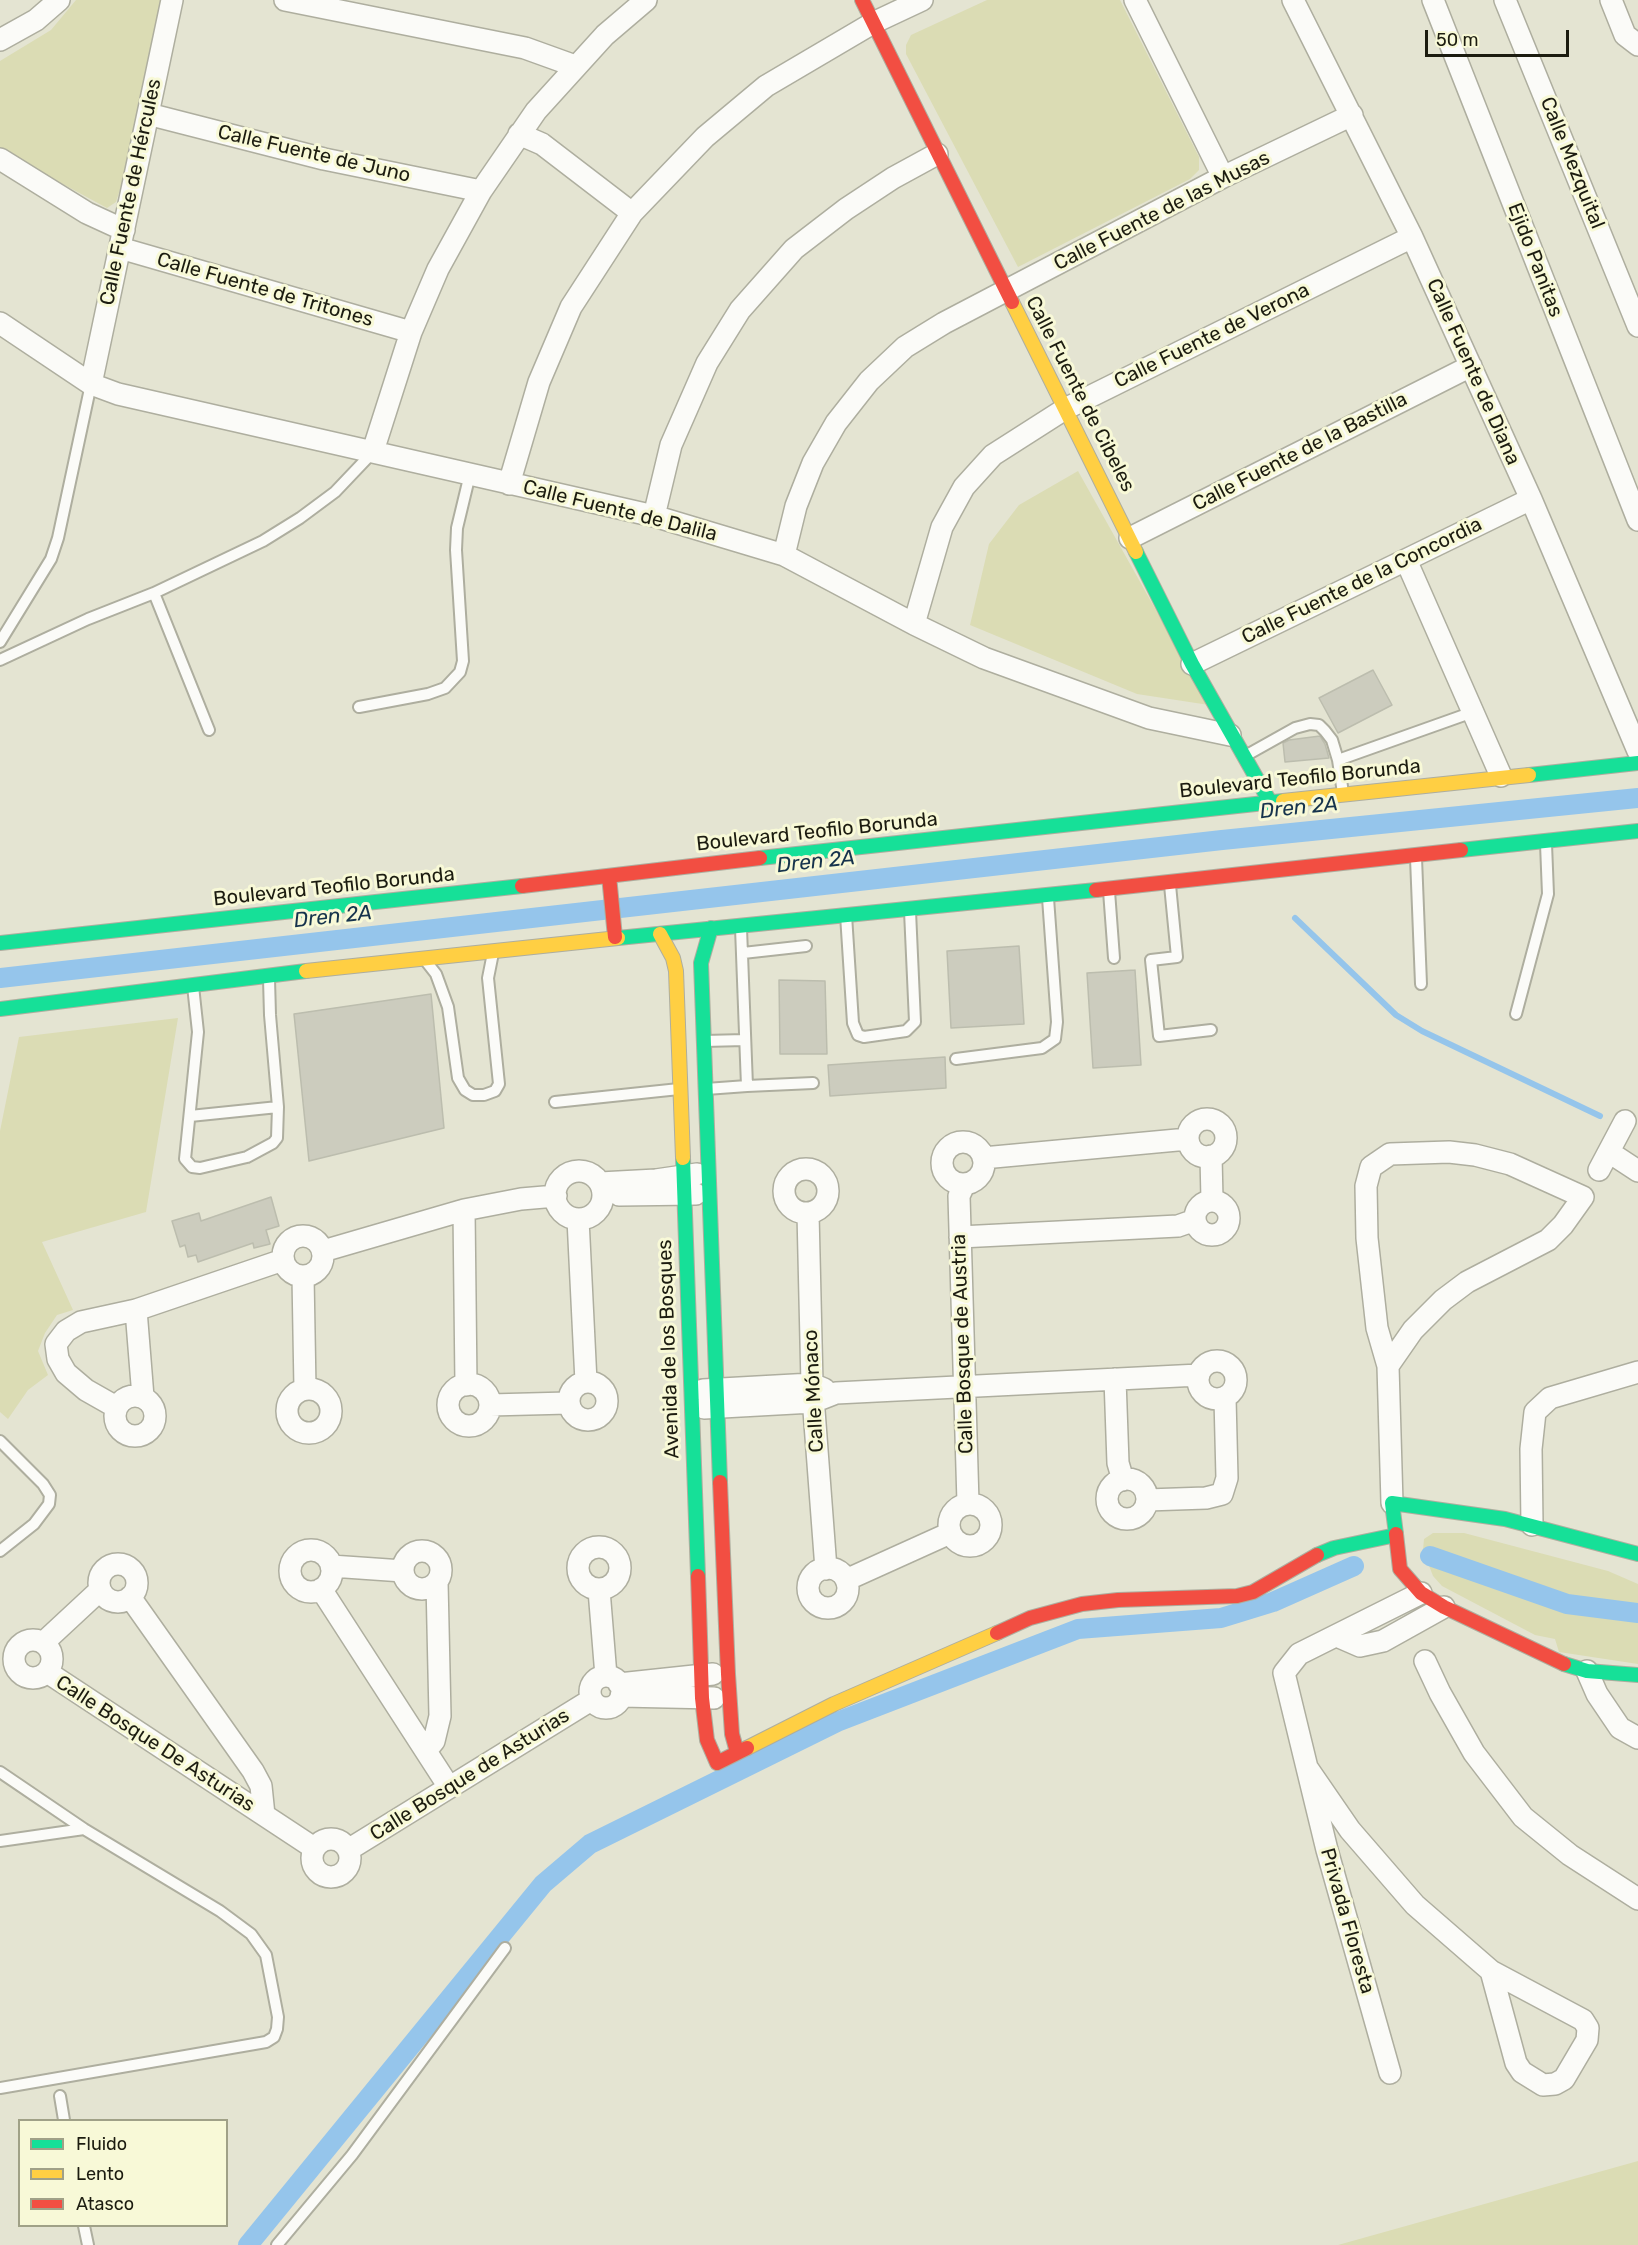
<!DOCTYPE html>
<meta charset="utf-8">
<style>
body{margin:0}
#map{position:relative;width:1638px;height:2245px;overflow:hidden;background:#e4e4d2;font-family:Rubik,sans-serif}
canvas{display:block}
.legend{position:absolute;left:18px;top:2119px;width:210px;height:108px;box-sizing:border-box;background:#f8f9d7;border:2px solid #a0a187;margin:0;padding:8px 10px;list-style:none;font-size:18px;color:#1c1c10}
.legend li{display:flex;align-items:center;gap:12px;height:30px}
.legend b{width:30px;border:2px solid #a0a187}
.scale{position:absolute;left:1425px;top:30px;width:144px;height:27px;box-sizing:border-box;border:3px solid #1c1c10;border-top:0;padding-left:8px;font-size:18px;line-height:21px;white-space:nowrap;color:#1c1c10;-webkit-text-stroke:4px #f8f9d7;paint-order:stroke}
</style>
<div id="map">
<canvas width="1638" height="2245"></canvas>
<ul class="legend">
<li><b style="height:8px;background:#16e098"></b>Fluido</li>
<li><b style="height:8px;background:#ffcf43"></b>Lento</li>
<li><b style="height:8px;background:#f24e42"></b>Atasco</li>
</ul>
<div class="scale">50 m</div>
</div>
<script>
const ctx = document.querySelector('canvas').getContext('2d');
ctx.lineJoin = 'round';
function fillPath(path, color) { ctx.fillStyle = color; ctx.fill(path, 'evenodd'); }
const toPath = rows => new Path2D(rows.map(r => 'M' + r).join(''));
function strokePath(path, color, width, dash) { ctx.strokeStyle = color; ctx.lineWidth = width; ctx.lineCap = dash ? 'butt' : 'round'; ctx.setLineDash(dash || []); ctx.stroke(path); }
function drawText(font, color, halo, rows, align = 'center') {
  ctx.font = font + ' Rubik,sans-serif'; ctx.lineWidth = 6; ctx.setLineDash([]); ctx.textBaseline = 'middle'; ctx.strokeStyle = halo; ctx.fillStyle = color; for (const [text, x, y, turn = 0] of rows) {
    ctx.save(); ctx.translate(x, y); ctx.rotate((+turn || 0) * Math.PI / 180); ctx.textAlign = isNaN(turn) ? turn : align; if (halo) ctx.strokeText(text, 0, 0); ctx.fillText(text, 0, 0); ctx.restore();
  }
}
const green = toPath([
 [76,0,161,0,124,177,116,202,107,208,0,150,0,61,51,30],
 [987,0,1120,0,1199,157,1199,170,1190,179,1018,267,906,54,906,45,911,35],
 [1078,471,1209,705,1137,694,970,625,989,544,1019,505],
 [178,1018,146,1212,42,1242,73,1310,57,1315,45,1333,38,1351,48,1375,28,1390,8,1419,0,1412,0,1131,19,1037],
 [1433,1533,1464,1533,1608,1571,1638,1584,1638,1664,1559,1652,1555,1639,1535,1635,1442,1586,1433,1576,1423,1550,1424,1539],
 [1638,2161,1638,2245,1338,2245]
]);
const stream = toPath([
 [1295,918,1396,1015,1422,1031,1600,1116]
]);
const canal = toPath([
 [0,978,1222,840,1638,798],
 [1430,1556,1567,1604,1638,1613],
 [248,2245,543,1884,590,1844,837,1722,1078,1629,1221,1618,1273,1602,1354,1566]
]);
const building = toPath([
 [1373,670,1392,705,1338,733,1319,698,1373,670],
 [1320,736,1325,744,1329,758,1285,762,1283,743,1289,740,1320,736],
 [1019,946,1024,1024,951,1028,947,951,1019,946],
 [1135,970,1141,1065,1093,1068,1087,973,1135,970],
 [779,980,825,981,827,1054,780,1054,779,980],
 [431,994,444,1128,309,1161,294,1014,431,994],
 [945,1057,946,1088,830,1096,828,1065,945,1057],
 [271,1197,279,1226,266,1230,270,1244,254,1248,253,1243,198,1262,196,1255,188,1257,185,1245,180,1247,172,1221,199,1213,201,1221,271,1197]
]);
const lane = toPath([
 [0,642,51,559,58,538,91,384],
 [0,660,88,619,154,593],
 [359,707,428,694,445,688,460,672,463,661,456,550,457,528,470,474],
 [209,730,154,593,263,541,300,518,335,492,373,452],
 [1245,756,1295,728,1310,724,1319,725,1325,731,1332,740,1338,760],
 [1343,793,1338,760,1473,712],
 [1416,858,1421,984],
 [1170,885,1177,957,1151,960,1159,1036,1211,1030],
 [1109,891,1114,958],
 [846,915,853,1023,858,1035,864,1037,906,1031,915,1022,910,911],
 [741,928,747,1086,813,1083],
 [743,953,806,946],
 [425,960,436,974,448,1007,458,1078,465,1090,473,1095,484,1095,495,1091,499,1084,488,978,493,953],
 [269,979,270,1015,278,1107],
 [1516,1014,1548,894,1546,844],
 [704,1041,745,1040],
 [956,1059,1042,1048,1055,1039,1057,1022,1048,898],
 [706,1089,747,1086],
 [555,1102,679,1089],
 [190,1116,278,1107,277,1138,273,1143,247,1157,200,1168,192,1167,185,1159,198,1032,193,986],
 [0,1441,43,1484,50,1495,49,1504,34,1524,0,1551],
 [0,1772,84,1829,220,1911,251,1934,266,1955,278,2017,277,2029,274,2037,266,2042,0,2088],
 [0,1841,84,1829],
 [60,2096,64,2120],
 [84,2226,88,2245],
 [277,2245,352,2155,505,1948]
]);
const street = toPath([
 [285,0,525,48,575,66],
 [1135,0,1223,177],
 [1293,0,1412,237,1531,499,1638,751],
 [1433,0,1638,520],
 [1505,0,1638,326],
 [1611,0,1625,35,1638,45],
 [0,40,36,20,59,0],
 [148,114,324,159,481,191],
 [519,134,542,144,632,213],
 [0,159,87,213,124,230],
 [120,248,411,332],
 [0,323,91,384,118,394,654,516,784,555,914,624,984,658,1149,718,1230,735],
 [91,384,172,0],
 [373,451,411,332,438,269,481,191,536,111,605,35,646,0],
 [509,484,539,382,571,307,632,213,705,137,766,86,873,23,922,0],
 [654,516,671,445,707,363,740,310,794,249,846,209,893,178,937,154],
 [1130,538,1471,366],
 [784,555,796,506,813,463,836,423,869,381,905,347,944,323,1223,177,1352,115],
 [1406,560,1501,776],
 [914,624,942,527,964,487,993,455,1065,409,1412,237],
 [1192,664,1531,499],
 '1188 1138a19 19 0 1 1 38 0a19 19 0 1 1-38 0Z',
 '942 1163a21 21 0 1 1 42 0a21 21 0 1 1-42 0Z',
 [1609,1152,1638,1171],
 [1211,1156,1212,1200],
 [983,1158,1188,1139],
 '784 1191a22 22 0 1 1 44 0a22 22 0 1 1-44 0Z',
 [1599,1170,1625,1121],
 '555 1195a24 24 0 1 1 48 0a24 24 0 1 1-48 0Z',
 [600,1183,656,1180,697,1174],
 [964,1185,959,1196,968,1503],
 [619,1195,696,1194],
 '1195 1218a17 17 0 1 1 34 0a17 17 0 1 1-34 0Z',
 [464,1210,466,1385],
 [808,1213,812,1384,826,1569],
 [578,1219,586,1382],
 '283 1256a20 20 0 1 1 40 0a20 20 0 1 1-40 0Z',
 [960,1237,1178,1226,1195,1220],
 [323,1251,464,1210,521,1199,556,1196],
 [303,1276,305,1389],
 [136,1310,143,1397],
 '1198 1380a19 19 0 1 1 38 0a19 19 0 1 1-38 0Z',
 [1388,1366,1413,1330,1443,1300,1467,1282,1548,1240,1563,1225,1583,1197,1510,1164,1475,1155,1449,1152,1390,1154,1371,1167,1366,1186,1367,1238,1377,1328,1388,1366,1392,1503],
 [1115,1379,1118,1463,1123,1480],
 '569 1401a19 19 0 1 1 38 0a19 19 0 1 1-38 0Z',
 '448 1405a21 21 0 1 1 42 0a21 21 0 1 1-42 0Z',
 '287 1411a22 22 0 1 1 44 0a22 22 0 1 1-44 0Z',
 [703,1390,812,1384,824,1389],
 '115 1416a20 20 0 1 1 40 0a20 20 0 1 1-40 0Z',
 [490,1405,568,1403],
 [116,1407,86,1390,66,1373,58,1359,56,1344,66,1331,81,1322,136,1310,283,1260],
 [704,1408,813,1402,836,1393,1199,1375],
 '1107 1499a20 20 0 1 1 40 0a20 20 0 1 1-40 0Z',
 [1147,1500,1206,1498,1222,1494,1227,1478,1225,1398],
 '949 1525a21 21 0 1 1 42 0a21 21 0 1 1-42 0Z',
 [1532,1525,1531,1449,1535,1412,1550,1398,1638,1372],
 '578 1568a21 21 0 1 1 42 0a21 21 0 1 1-42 0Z',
 '290 1571a21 21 0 1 1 42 0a21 21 0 1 1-42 0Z',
 '403 1570a19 19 0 1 1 38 0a19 19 0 1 1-38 0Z',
 '99 1583a19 19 0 1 1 38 0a19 19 0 1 1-38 0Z',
 [331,1566,403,1571],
 '808 1588a20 20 0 1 1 40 0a20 20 0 1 1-40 0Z',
 [846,1580,950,1533],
 [321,1589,449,1787],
 [599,1590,606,1676],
 [130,1597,253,1771,261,1786,264,1815],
 [1337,1636,1360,1646,1383,1641,1444,1607],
 '14 1659a19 19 0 1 1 38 0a19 19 0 1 1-38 0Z',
 [43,1643,99,1591],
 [1425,1661,1440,1693,1474,1753,1523,1817,1570,1855,1638,1899],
 [1587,1671,1597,1694,1620,1728,1638,1738],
 [47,1672,314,1848],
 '590 1692a16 16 0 1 1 32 0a16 16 0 1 1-32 0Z',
 [619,1684,713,1674],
 [621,1696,714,1698],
 [426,1751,434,1741,440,1716,437,1582],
 [1308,1769,1350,1830,1415,1905,1491,1971,1583,2020,1588,2028,1587,2040,1564,2079,1555,2084,1543,2085,1522,2072,1516,2063,1491,1971],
 '312 1858a19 19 0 1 1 38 0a19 19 0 1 1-38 0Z',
 [348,1850,591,1700],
 [1390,2073,1327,1850,1284,1673,1299,1654,1421,1593]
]);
const fast = toPath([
 [1136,552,1192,664,1270,802],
 [1529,775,1638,763],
 [1461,850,1638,831],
 [760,858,1283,801],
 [711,928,701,963,720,1482],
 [618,938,1096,890],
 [0,943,522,886],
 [0,1009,306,971],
 [683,1158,698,1576],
 [1396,1534,1392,1503,1505,1519,1638,1554],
 [1317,1555,1334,1548,1396,1535],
 [1564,1664,1587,1671,1638,1675]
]);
const slow = toPath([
 [1012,302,1136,552],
 [1283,801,1529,775],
 [660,934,673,958,676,971,683,1158],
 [306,971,618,938],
 [747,1748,834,1704,997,1633]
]);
const jam = toPath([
 [862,0,1012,302],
 [609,876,615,937],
 [522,886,760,858],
 [1096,890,1461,850],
 [720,1482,728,1674,732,1734,737,1752],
 [1396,1534,1400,1569,1421,1593,1444,1607,1564,1664],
 [698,1576,702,1698,707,1740,717,1763,747,1748],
 [997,1633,1030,1618,1082,1604,1118,1600,1237,1596,1253,1592,1317,1555]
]);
const streetNames = [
 ["Calle Fuente de Juno",314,154,13],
 ["Calle Mezquital",1572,163,68],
 ["Calle Fuente de Hércules",131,192,-78],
 ["Calle Fuente de las Musas",1162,211,-27],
 ["Ejido Panitas",1535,260,69],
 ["Calle Fuente de Tritones",265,290,16],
 ["Calle Fuente de Verona",1212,336,-26],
 ["Calle Fuente de Diana",1473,372,66],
 ["Calle Fuente de Cibeles",1080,394,63],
 ["Calle Fuente de la Bastilla",1300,452,-27],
 ["Calle Fuente de Dalila",620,511,14],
 ["Calle Fuente de la Concordia",1362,581,-26],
 ["Boulevard Teofilo Borunda",1300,779,-6],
 ["Boulevard Teofilo Borunda",817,832,-6],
 ["Boulevard Teofilo Borunda",334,887,-6],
 ["Calle Bosque de Austria",963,1344,-92],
 ["Avenida de los Bosques",669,1349,-92],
 ["Calle Mónaco",814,1391,-93],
 ["Calle Bosque De Asturias",155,1744,33],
 ["Calle Bosque de Asturias",470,1775,-32],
 ["Privada Floresta",1347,1921,74]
];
const waterNames = [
 ["Dren 2A",1299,808,-6],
 ["Dren 2A",816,862,-6],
 ["Dren 2A",333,917,-6]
];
fillPath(green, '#dbdcb4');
strokePath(stream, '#95c5eb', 6);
strokePath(canal, '#95c5eb', 20);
fillPath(building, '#ccccbe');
strokePath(building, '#bcbdae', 1.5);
strokePath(lane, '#aeae9f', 14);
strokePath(street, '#aeae9f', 24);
strokePath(fast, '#aeae9f', 16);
strokePath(slow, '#aeae9f', 16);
strokePath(jam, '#aeae9f', 16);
strokePath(lane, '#fbfbf8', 10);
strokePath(street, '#fbfbf8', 21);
strokePath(fast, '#16e098', 14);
strokePath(slow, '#ffcf43', 14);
strokePath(jam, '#f24e42', 14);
drawText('20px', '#1c1c10', '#f8f9d7', streetNames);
drawText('italic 21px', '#16334c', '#f8f9d7', waterNames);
</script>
